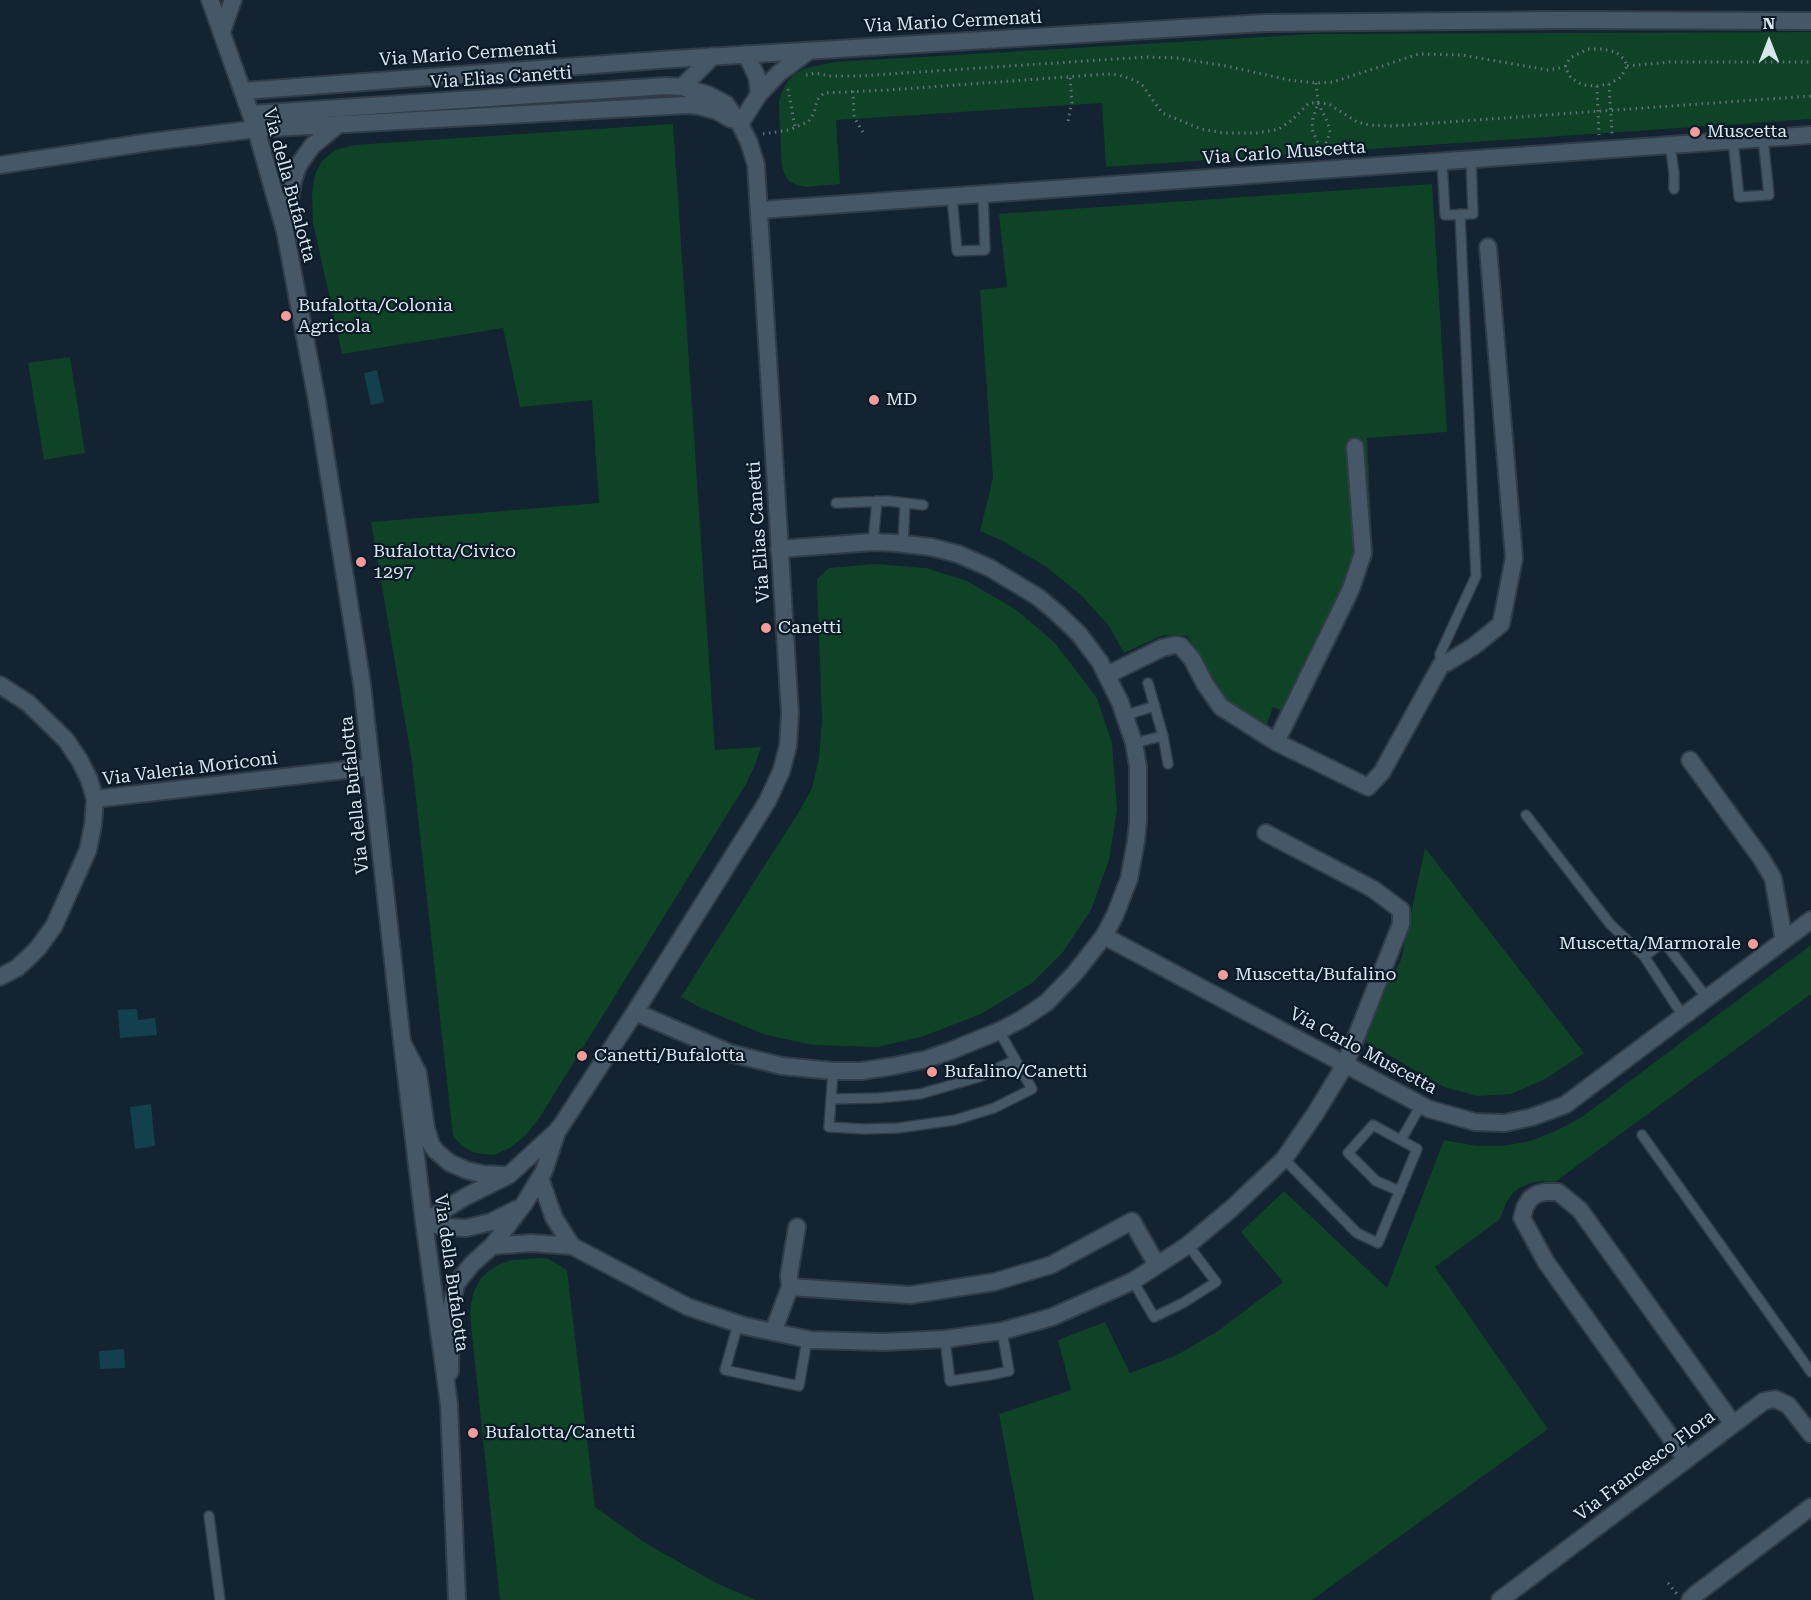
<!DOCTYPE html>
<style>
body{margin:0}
#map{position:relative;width:1811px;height:1600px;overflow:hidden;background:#132331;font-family:"Roboto Serif",serif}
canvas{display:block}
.north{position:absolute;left:1739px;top:12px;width:60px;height:60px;-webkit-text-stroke:4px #0a1a27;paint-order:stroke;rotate:0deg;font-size:16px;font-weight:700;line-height:24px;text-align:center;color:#dae5ee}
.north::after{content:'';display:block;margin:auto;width:21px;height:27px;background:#dae5ee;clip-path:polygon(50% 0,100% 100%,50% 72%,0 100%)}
</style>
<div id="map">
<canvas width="1811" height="1600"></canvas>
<div class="north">N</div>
</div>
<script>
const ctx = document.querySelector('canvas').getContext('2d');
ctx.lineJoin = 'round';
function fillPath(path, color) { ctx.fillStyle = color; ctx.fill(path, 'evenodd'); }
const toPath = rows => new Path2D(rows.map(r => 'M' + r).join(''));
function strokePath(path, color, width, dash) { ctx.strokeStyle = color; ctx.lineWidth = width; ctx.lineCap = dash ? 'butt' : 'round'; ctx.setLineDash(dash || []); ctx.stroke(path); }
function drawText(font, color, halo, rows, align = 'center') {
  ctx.font = font + ' "Roboto Serif",serif'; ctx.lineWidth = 4.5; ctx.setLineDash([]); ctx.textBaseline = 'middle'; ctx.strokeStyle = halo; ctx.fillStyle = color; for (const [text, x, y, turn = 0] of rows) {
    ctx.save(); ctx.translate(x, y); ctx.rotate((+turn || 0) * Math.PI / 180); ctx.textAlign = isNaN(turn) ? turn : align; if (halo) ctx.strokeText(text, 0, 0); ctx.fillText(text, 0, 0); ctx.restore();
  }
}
const green = toPath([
 [1811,32,1811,119,1106,167,1102,103,836,120,840,184,806,187,797,185,789,181,785,175,782,166,779,111,779,101,782,92,788,81,795,74,806,68,835,62,1313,34],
 [673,124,715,750,761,747,754,767,746,784,540,1117,526,1135,510,1148,493,1155,475,1153,462,1146,453,1136,412,762,371,522,599,503,592,400,520,407,503,328,342,354,313,222,312,195,315,174,322,161,335,150,354,145],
 [1432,184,1447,432,1367,438,1373,558,1293,715,1273,707,1264,732,1217,702,1188,636,1163,635,1124,653,1109,626,1081,595,1045,566,1003,541,980,531,993,478,980,290,1007,287,999,214],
 [70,357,85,453,44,460,28,363],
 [875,564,926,568,967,581,1015,609,1055,643,1097,698,1112,743,1117,810,1109,860,1091,910,1063,952,1032,983,981,1014,921,1037,877,1047,812,1045,763,1034,699,1007,681,997,800,810,812,788,819,758,822,720,817,579,829,568],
 [1425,848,1584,1053,1545,1079,1511,1094,1477,1096,1444,1087,1358,1037,1401,960],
 [1811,945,1811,994,1555,1182,1543,1181,1531,1183,1519,1188,1512,1194,1506,1203,1500,1219,1435,1267,1548,1429,1312,1600,1034,1600,999,1414,1071,1390,1058,1340,1105,1322,1130,1373,1175,1356,1218,1331,1283,1282,1241,1232,1284,1191,1387,1288,1444,1140,1477,1146,1502,1146,1530,1141,1556,1131,1582,1117],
 [541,1258,549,1259,567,1270,595,1507,647,1544,718,1584,756,1600,500,1600,470,1315,471,1303,474,1291,481,1278,490,1270,500,1264,512,1260]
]);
const water = toPath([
 [377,370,384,402,371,405,364,373],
 [137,1009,138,1020,155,1018,157,1035,120,1038,118,1010],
 [151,1104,155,1146,135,1149,130,1107],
 [124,1349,125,1368,100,1369,99,1351]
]);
const path = toPath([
 [1588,49,1602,49,1616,52,1624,59,1627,66,1621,77,1609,84,1597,86,1583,85,1571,78,1565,67,1570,58,1588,49],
 [1627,66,1670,62,1811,62],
 [806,75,815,73,830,76,859,76,1146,57,1177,58,1226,66,1289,80,1316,83,1333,82,1419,54,1462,55,1548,70,1565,67],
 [1316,83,1318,103,1313,118,1312,129,1322,153],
 [1609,84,1612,134],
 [1597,86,1599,135],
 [788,89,795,127],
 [853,91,854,117,864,134],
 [1318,103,1328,123,1330,132,1327,141,1322,150],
 [1068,121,1072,102,1070,77],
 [763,134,789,130,808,122,814,113,817,100,824,93,888,90,1107,74,1119,75,1136,81,1143,86,1162,113,1201,129,1224,133,1257,133,1279,129,1292,120,1309,103,1318,103,1329,104,1357,122,1369,125,1392,126,1811,96],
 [1668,1583,1677,1594]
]);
const service = toPath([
 [1733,140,1739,197,1769,195,1763,138],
 [1670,145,1674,173,1674,189],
 [1442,161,1445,215,1473,214,1471,159],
 [952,197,957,251,985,250,983,194],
 [836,503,888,501,923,505],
 [873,542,877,501],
 [903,544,905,503],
 [1441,665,1440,654,1476,576,1460,214],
 [1148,683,1163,736,1168,764],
 [1126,715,1155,706],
 [1134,743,1163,736],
 [1526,815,1610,924,1644,956],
 [1683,1016,1644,956,1664,942,1707,998],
 [833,1071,829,1127,864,1129,898,1128,955,1120,994,1108,1032,1089,999,1031],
 [831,1099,879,1098,920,1094,979,1077,1015,1060],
 [1642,1135,1811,1372],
 [1401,1140,1421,1105],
 [1284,1159,1357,1233,1378,1243,1417,1149,1373,1125,1348,1153,1376,1181,1400,1191],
 [1133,1281,1154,1317,1183,1303,1216,1282,1188,1245],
 [738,1324,725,1370,799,1386,807,1340],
 [945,1339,950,1381,990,1375,1009,1371,1002,1331],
 [209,1516,220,1600]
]);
const minor = toPath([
 [222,31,233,0],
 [746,54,757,77,759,94],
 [682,87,713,56],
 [243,91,673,59,1264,23,1558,20,1811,21],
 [251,114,666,86,682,87,709,95,726,104,740,124,749,142,756,165,790,713,788,746,781,772,767,802,635,1012,559,1129,509,1175,465,1197,424,1222],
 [740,124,759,94,779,73,809,51],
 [0,165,150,142,256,129,687,105,699,106,717,111,731,119],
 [760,210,1811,135],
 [285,231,293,181,298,166,312,146,339,124],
 [1107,675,1162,648,1175,645,1181,646,1192,659,1205,684,1221,707,1276,742,1368,787,1382,772,1441,665,1448,662,1474,646,1501,624,1514,558,1488,247],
 [0,685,28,703,66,740,80,761,89,779,95,799,371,767],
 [1276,742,1351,589,1363,553,1355,447],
 [1690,760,1761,858,1773,878,1784,940],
 [1104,936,1429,1109,1475,1122,1505,1123,1532,1117,1565,1105,1811,920],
 [0,977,17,968,28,958,38,948,54,926,88,850,93,825,95,799],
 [635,1012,730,1053,782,1066,833,1071,861,1071,894,1066,927,1059,950,1051,999,1031,1022,1019,1046,1003,1075,973,1104,936,1115,915,1129,879,1136,841,1138,821,1138,767,1134,743,1120,702,1100,662,1079,634,1057,613,1038,597,990,568,958,554,931,547,895,543,873,542,779,549],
 [402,1042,418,1073,426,1128,431,1144,436,1151,450,1163,466,1170,482,1174,505,1175],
 [540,1178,554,1218,572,1246],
 [424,1222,444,1227,466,1228,491,1222,517,1209],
 [492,1246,531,1243,572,1246,688,1307,745,1326,811,1340,884,1342,945,1339,1002,1331,1052,1317,1133,1281,1188,1245,1231,1209,1284,1159,1315,1114,1345,1065,1401,924,1401,910,1373,889,1266,833],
 [790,1287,910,1295,994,1282,1051,1265,1132,1221,1157,1265],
 [773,1332,790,1287,789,1275,797,1227],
 [450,1372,451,1309,456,1284,472,1264,492,1246,524,1204,544,1171,558,1129],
 [1686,1459,1546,1262,1522,1218,1525,1207,1530,1199,1537,1194,1545,1192,1558,1192,1580,1210,1733,1424],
 [1500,1600,1764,1401,1775,1399,1788,1405,1811,1434],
 [1690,1600,1696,1594,1811,1507]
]);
const tertiary = toPath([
 [210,0,256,129,285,231,317,401,362,684,402,1042,424,1222,449,1404,457,1600]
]);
const markers = [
 [1695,132,6,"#f59b98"],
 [286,316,6,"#f59b98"],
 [874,400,6,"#f59b98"],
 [361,562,6,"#f59b98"],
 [766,628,6,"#f59b98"],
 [1753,944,6,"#f59b98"],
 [1223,975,6,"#f59b98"],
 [582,1056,6,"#f59b98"],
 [932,1072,6,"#f59b98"],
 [473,1433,6,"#f59b98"]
];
const streetNames = [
 ["Via Mario Cermenati",953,22,-3],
 ["Via Mario Cermenati",468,54,-4],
 ["Via Elias Canetti",501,78,-4],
 ["Via Carlo Muscetta",1284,153,-4],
 ["Via della Bufalotta",289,185,75],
 ["Via Elias Canetti",759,532,-94],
 ["Via Valeria Moriconi",190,769,-7],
 ["Via della Bufalotta",355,795,-96],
 ["Via Carlo Muscetta",1363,1051,28],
 ["Via della Bufalotta",451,1273,82],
 ["Via Francesco Flora",1645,1466,-37]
];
const poiNames = [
 ["Muscetta",1707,132],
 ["Bufalotta/Colonia",298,306],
 ["Agricola",298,327],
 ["MD",886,400],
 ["Bufalotta/Civico",373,552],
 ["1297",373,573],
 ["Canetti",778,628],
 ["Muscetta/Marmorale",1741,944,"right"],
 ["Muscetta/Bufalino",1235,975],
 ["Canetti/Bufalotta",594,1056],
 ["Bufalino/Canetti",944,1072],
 ["Bufalotta/Canetti",485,1433]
];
fillPath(green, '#0e4325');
fillPath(water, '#12414d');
strokePath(service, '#313c48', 12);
strokePath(minor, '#313c48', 20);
strokePath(tertiary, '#313c48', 20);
strokePath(path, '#63717d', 3, [1.5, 4.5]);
strokePath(service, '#465868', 9);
strokePath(minor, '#465868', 16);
strokePath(tertiary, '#465868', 16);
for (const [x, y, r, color] of markers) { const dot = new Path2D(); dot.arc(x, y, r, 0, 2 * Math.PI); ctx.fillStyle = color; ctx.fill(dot); strokePath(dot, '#0a1a27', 2); }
drawText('18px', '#dae5ee', '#0a1a27', streetNames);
drawText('18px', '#dae5ee', '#0a1a27', poiNames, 'left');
</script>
